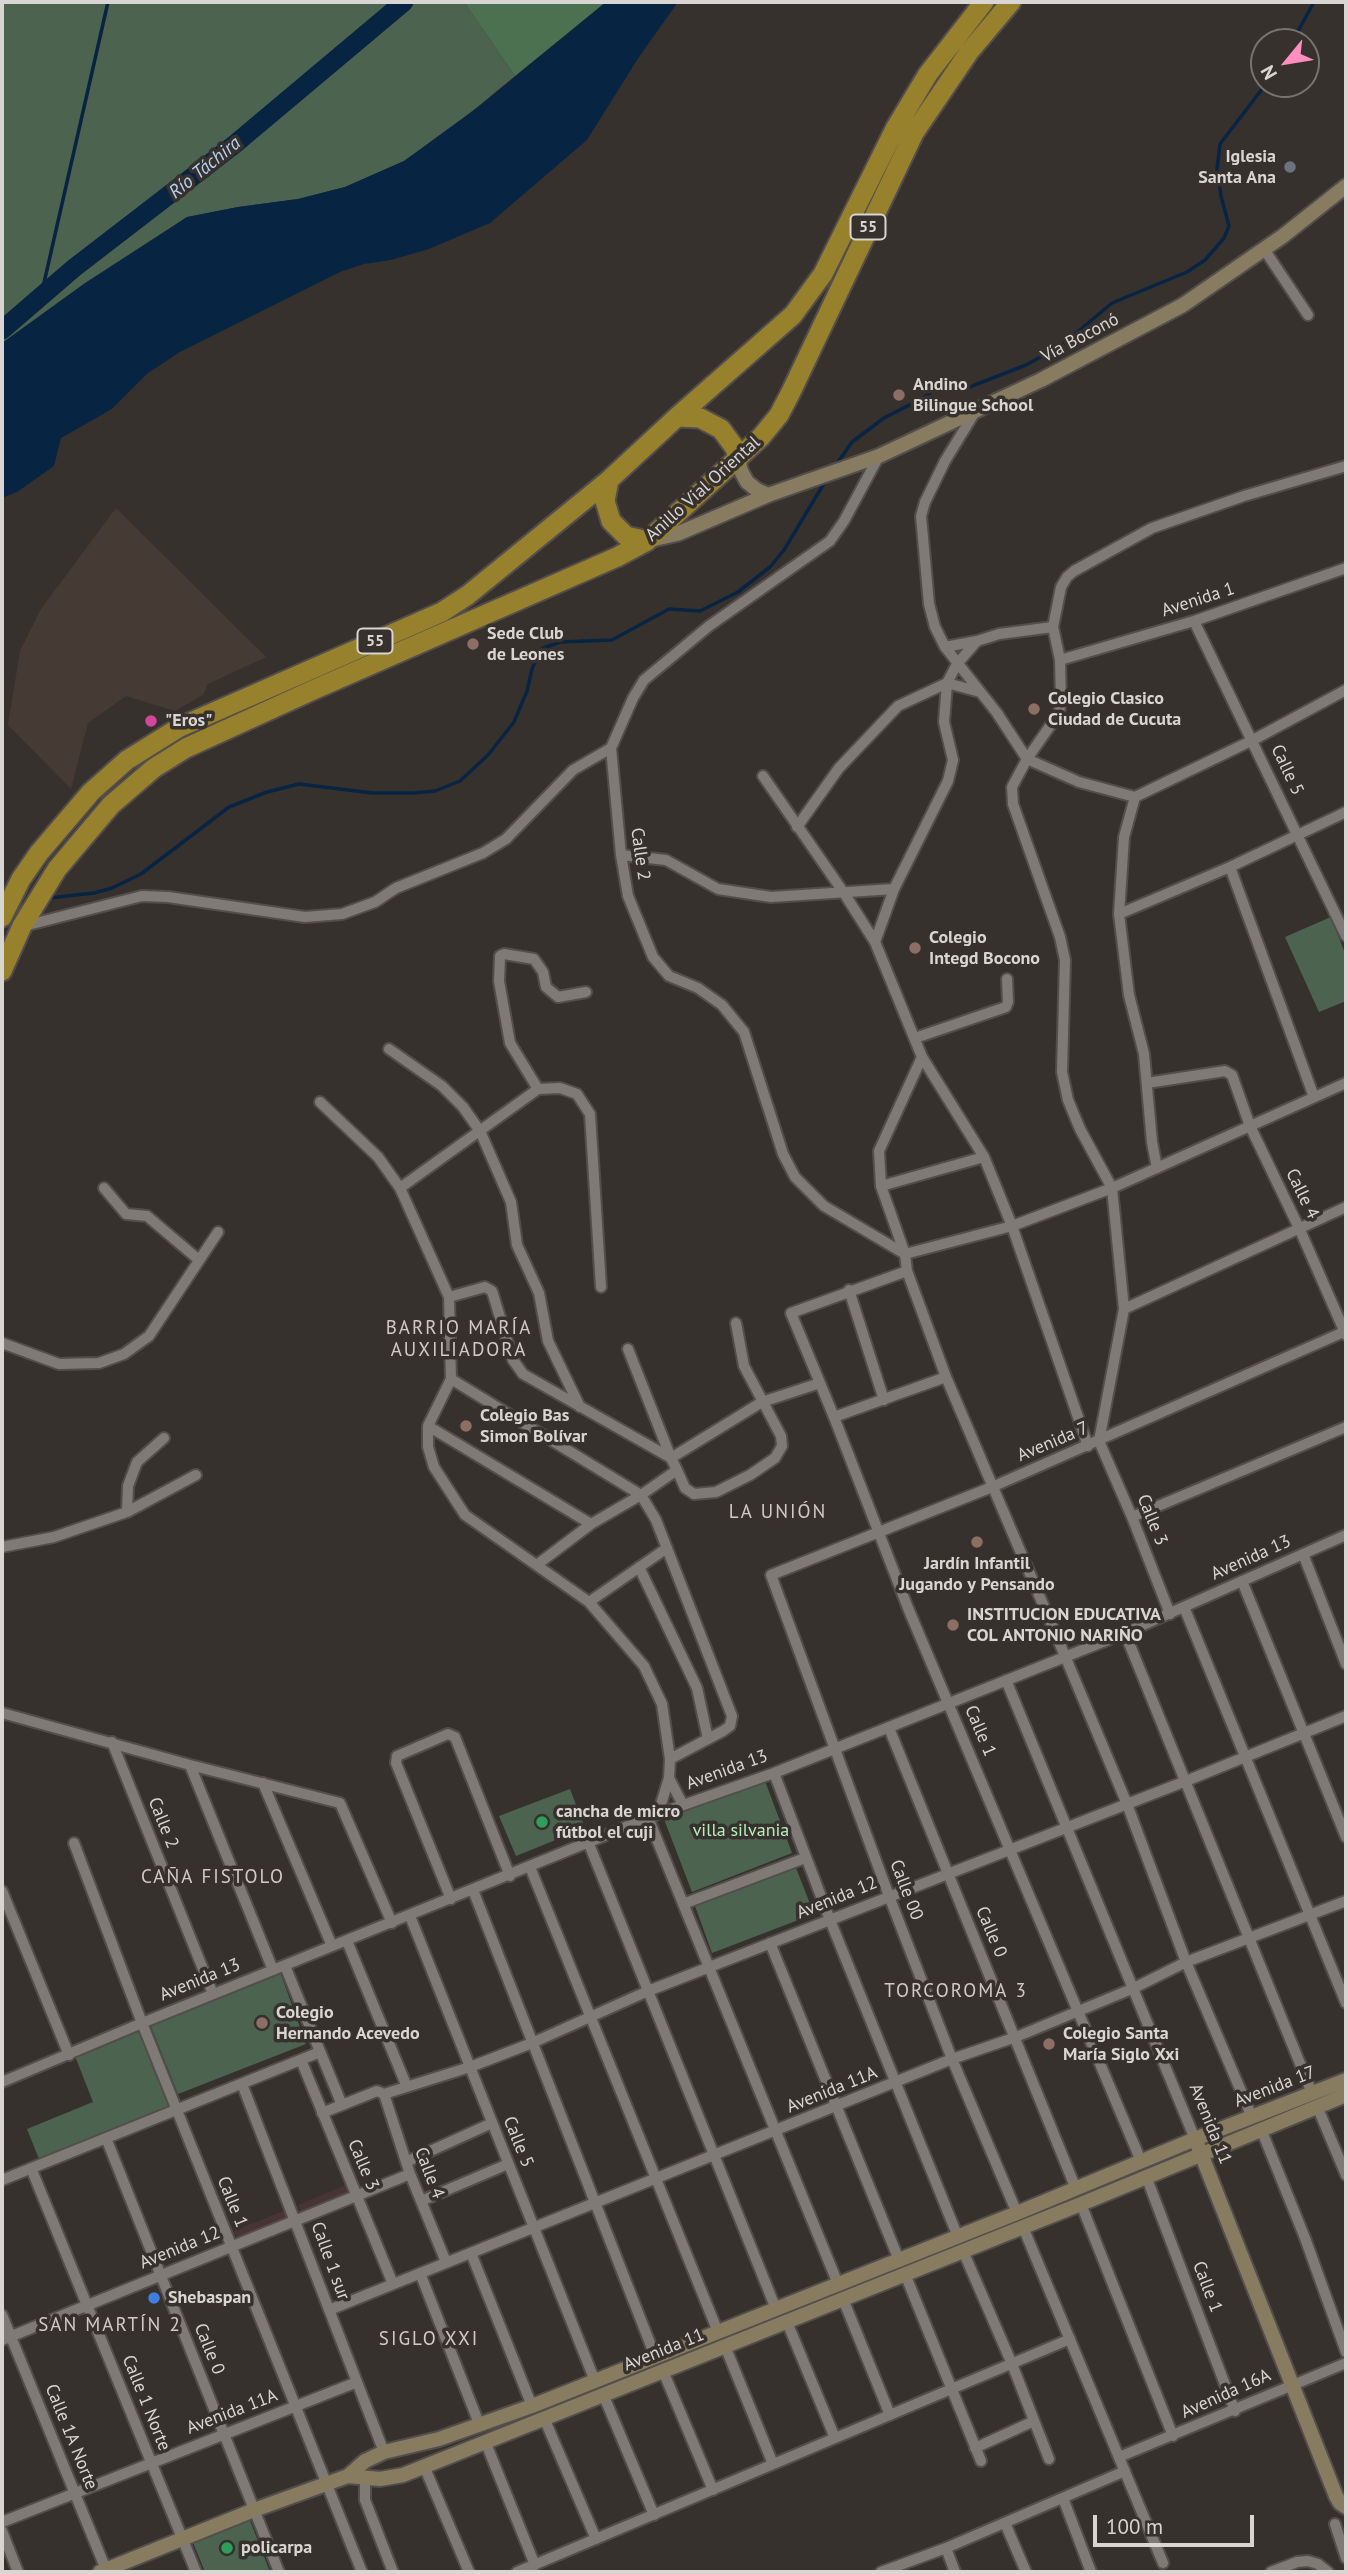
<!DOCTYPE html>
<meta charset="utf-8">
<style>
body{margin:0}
#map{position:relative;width:1348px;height:2574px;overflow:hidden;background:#37312e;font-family:"PT Sans",sans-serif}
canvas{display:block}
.frame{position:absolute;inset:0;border:4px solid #d8d5d3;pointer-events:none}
.north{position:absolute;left:1250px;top:28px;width:70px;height:70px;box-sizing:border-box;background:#37312e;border:2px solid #777370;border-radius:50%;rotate:240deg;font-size:19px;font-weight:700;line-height:28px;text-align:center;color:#d8d5d3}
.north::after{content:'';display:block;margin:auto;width:24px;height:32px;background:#fd8ebe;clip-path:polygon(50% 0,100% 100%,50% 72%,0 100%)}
.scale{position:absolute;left:1093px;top:2515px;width:161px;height:32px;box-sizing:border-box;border:4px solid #d8d5d3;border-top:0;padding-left:9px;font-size:21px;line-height:24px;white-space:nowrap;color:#d8d5d3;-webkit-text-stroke:5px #37312e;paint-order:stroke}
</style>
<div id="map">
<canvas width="1348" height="2574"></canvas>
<div class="frame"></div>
<div class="north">N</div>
<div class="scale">100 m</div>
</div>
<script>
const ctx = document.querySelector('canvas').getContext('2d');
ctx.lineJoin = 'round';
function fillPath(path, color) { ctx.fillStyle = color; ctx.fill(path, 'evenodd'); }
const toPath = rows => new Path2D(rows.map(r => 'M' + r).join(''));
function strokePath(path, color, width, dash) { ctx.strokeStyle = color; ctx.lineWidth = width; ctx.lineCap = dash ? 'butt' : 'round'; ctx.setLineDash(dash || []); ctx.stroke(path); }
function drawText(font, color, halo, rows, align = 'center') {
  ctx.font = font + ' "PT Sans",sans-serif'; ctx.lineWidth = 7; ctx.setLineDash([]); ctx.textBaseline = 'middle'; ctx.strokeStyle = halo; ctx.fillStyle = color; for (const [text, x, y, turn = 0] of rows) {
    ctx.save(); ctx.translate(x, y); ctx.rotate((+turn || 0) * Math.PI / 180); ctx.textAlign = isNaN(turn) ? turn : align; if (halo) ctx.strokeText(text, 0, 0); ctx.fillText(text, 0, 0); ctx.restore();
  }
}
const commercial = toPath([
 [351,2183,356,2195,303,2216,298,2205],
 [286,2210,290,2222,239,2242,234,2231]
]);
const built = toPath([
 [116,508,266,657,208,684,203,695,175,711,126,696,88,723,71,789,8,725,20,651,41,609]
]);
const green = toPath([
 [2,2,464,2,515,76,447,132,404,161,345,187,298,199,238,207,187,217,2,343],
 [1331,917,1346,956,1346,1001,1319,1012,1285,937],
 [765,1781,792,1853,692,1892,664,1819],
 [570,1789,585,1828,516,1856,499,1816],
 [796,1868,814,1914,712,1953,695,1906],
 [279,1969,306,2044,178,2094,150,2024],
 [140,2030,171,2105,39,2159,27,2129,93,2102,75,2056],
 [249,2518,270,2572,205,2572,192,2540]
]);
const forest = toPath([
 [464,2,606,2,515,76]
]);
const water = toPath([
 [606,2,678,2,639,57,587,140,490,223,429,249,391,260,364,264,340,272,180,352,148,373,112,409,61,438,54,466,17,492,2,498,2,343,85,283,187,217,238,207,298,199,345,187,404,161,478,107]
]);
const stream = toPath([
 [1292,42,1314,2],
 [41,296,108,2],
 [836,465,852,442,884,418,923,398,939,386,962,390,1026,365,1062,345,1112,303,1187,272,1205,260,1224,238,1229,226,1221,196,1217,169,1220,144,1266,84],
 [49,898,94,893,112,888,141,874,229,807,267,792,299,784,372,793,413,793,435,791,460,781,488,755,514,722,527,691,532,669,541,649,560,642,612,640,669,609,700,611,738,592,770,567,784,550,826,480]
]);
const river = toPath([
 [2,330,74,268,235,144,404,2]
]);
const street = toPath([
 [1264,249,1308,315],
 [975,412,945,461,925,502,921,516,929,604,935,627,945,647,997,713,1027,759,1079,782,1135,797,1253,740,1346,690],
 [879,456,844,521,830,541,709,626,644,680,633,698,611,748,621,855,628,896,653,957,669,976,698,988,722,1005,744,1032,783,1154,795,1177,824,1206,905,1254,1012,1226,1112,1188,1346,1083],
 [1194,621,1346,936],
 [945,647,977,641],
 [1060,660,1194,621,1346,568],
 [980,692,947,683,944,722,953,760,948,781,894,889,875,942,922,1057,879,1151,881,1186,905,1254,907,1271,946,1377,1065,1656,1127,1804,1186,1962,1252,2117],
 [763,776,844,893,875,942],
 [1135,797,1124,837,1119,914,1129,995,1144,1054,1152,1142,1157,1168],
 [797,827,839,768,898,706,947,683,957,664,977,641,999,634,1053,627],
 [621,855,666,860,718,889,771,897,894,889],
 [1230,867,1314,1097],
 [1119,914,1230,867,1346,812],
 [24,926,142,896,168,897,305,917,342,914,375,902,396,888,483,853,506,839,573,770,611,748],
 [915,1038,1006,1007,1008,1002,1007,979],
 [389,1049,442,1086,463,1107,480,1131,511,1202,517,1245,539,1293,548,1341,580,1407],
 [922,1057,984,1157,1012,1226,1088,1446],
 [1147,1083,1225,1071,1232,1075,1250,1126,1300,1230,1346,1335],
 [538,1089,510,1043,499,981,500,956,504,954,534,959,543,972,546,987,558,997,586,992],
 [320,1102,378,1157,400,1188,449,1297,451,1379,428,1426,428,1447,434,1467,465,1515,589,1602,644,1666,662,1704,670,1759,669,1778,658,1814],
 [881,1186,984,1157],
 [104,1188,126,1214,147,1216,199,1260],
 [400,1188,538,1089,560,1088,577,1094,590,1114,601,1287],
 [907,1271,791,1313,834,1417,908,1608,1141,2161],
 [849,1290,884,1400],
 [449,1297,485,1287,492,1291,513,1360,523,1374,671,1458,628,1349],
 [1124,1309,1346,1207],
 [2,1343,59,1364,99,1363,124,1354,149,1336,218,1232],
 [451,1379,641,1495,656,1520,732,1716,730,1726,723,1731,670,1759],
 [834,1417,946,1377],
 [428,1426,591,1524],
 [677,1470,685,1488,694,1494,716,1492,750,1475,775,1458,782,1446,781,1436,744,1366,736,1323],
 [127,1512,128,1486,137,1462,164,1438],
 [1132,1517,1346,1427],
 [2,1547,54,1537,127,1512,196,1475],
 [1303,1554,1346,1664],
 [538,1564,591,1524,641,1495,677,1470,671,1458,762,1402,820,1383],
 [639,1567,697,1688,708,1739],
 [1242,1581,1346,1837],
 [589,1602,667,1548],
 [1184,1607,1346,2003],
 [1170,1614,1132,1517,1099,1441,1124,1309,1112,1188,1080,1129,1068,1100,1062,1072,1065,960,1060,937,1013,804,1012,787,1027,759,1059,713,1061,700,1060,660,1053,627,1061,587,1067,577,1074,571,1152,528,1244,496,1346,466],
 [1125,1633,1312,2093],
 [1006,1680,1195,2139],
 [2,1713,190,1765,340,1803,392,1923],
 [889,1728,1076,2189],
 [112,1742,213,1994],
 [190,1765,273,1970],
 [774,1773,830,1920,958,2237],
 [669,1778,683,1805],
 [263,1783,332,1946],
 [649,1820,838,2284],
 [74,1843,142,2023,362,2572],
 [589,1844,776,2309],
 [530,1867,718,2332],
 [473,1890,655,2356],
 [2,1891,69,2055],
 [451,1899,396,1763,397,1756,448,1734,455,1737,510,1876],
 [683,1904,805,1858],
 [410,1916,595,2381],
 [347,1941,407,2087],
 [770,1943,899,2260],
 [285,1966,342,2105],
 [301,2060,393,2284],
 [2,2082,142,2023,658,1814,774,1773,1125,1633,1346,1535],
 [242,2084,384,2452],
 [384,2094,410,2174,446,2262],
 [1317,2106,1346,2175],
 [322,2113,377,2091,384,2094,470,2067,532,2043,648,1991,1186,1781,1346,1716],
 [1261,2129,1305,2238,1346,2352],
 [106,2138,279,2572],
 [406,2162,492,2123],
 [31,2168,196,2572],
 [1146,2176,1235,2411],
 [2,2180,320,2052],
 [421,2201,508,2164],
 [1081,2204,1173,2436],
 [1017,2213,952,2059,889,1896,771,1575,992,1487,1346,1331],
 [1023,2227,1163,2563],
 [963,2251,1012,2364,1049,2459],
 [471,2253,532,2406],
 [420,2273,480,2426],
 [905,2274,981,2461],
 [843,2299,890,2415],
 [329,2310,952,2059,1016,2037,1134,1988,1186,1962,1346,1901],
 [2,2315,107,2572],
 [787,2322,835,2438],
 [2,2340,410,2174],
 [725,2346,773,2464],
 [663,2371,713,2490],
 [603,2394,654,2515],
 [544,2418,596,2539],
 [485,2441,535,2565],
 [975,2448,1034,2421],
 [1119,2457,1346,2363],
 [424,2466,469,2572],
 [365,2478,365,2500,393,2572],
 [1063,2498,1091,2572],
 [2,2522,357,2382],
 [1005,2523,1026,2572],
 [1335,2524,1346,2558],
 [2,2531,18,2572],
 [946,2548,955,2572],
 [517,2572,1070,2339],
 [881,2572,946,2548,1125,2471],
 [1271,2572,1297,2562,1308,2561,1318,2564,1328,2572]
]);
const secondary = toPath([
 [738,459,741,471,747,482,757,490,768,495],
 [650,540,677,534,768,495,879,456,1041,380,1183,305,1283,236,1346,186],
 [1198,2146,1336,2496,1340,2503,1346,2507],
 [348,2476,380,2479,403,2475,1081,2204,1346,2095],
 [100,2572,254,2510,348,2476,365,2461,384,2452,439,2439,532,2406,1017,2213,1195,2139,1346,2080]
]);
const highway = toPath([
 [677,417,700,418,721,429,735,448,738,459],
 [609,480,605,501,611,521,626,536,647,541],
 [2,917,21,879,39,853,91,792,127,760,180,727,442,612,468,595,609,480,677,417,793,315,823,274,895,129,928,74,984,2],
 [2,971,22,926,57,869,111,805,154,768,186,748,313,690,617,557,647,541,761,437,779,415,791,392,914,133,969,52,1011,2]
]);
const markers = [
 [1290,167,7,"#6b7280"],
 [899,395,7,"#8d6e63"],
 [473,644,7,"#8d6e63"],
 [1034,709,7,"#8d6e63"],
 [151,721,7,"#d1479c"],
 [915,948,7,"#8d6e63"],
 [466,1426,7,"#8d6e63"],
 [977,1542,7,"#8d6e63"],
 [953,1625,7,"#8d6e63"],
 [542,1822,7,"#2e9e5b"],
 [262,2023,7,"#8d6e63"],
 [1049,2044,7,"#8d6e63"],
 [154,2298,7,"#3f7fe0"],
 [227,2548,7,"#2e9e5b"]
];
const shields = [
 [868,227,35],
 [375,641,35]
];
const shieldNames = [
 ["55",868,227],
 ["55",375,641]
];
const poiNames = [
 ["Iglesia",1276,157,"right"],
 ["Santa Ana",1276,178,"right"],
 ["Andino",913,385],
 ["Bilingue School",913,406],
 ["Sede Club",487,634],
 ["de Leones",487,655],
 ["Colegio Clasico",1048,699],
 ["Ciudad de Cucuta",1048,720],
 ["\"Eros\"",165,721],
 ["Colegio",929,938],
 ["Integd Bocono",929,959],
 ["Colegio Bas",480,1416],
 ["Simon Bolívar",480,1437],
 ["Jardín Infantil",977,1564,"center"],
 ["Jugando y Pensando",977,1585,"center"],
 ["INSTITUCION EDUCATIVA",967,1615],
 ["COL ANTONIO NARIÑO",967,1636],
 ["cancha de micro",556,1812],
 ["fútbol el cuji",556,1833],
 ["Colegio",276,2013],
 ["Hernando Acevedo",276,2034],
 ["Colegio Santa",1063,2034],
 ["María Siglo Xxi",1063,2055],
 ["Shebaspan",168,2298],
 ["policarpa",241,2548]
];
const streetNames = [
 ["Vía Boconó",1080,338,-28],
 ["Anillo Vial Oriental",703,489,-42],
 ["Avenida 1",1198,600,-18],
 ["Calle 5",1287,770,65],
 ["Calle 2",640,854,82],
 ["Calle 4",1302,1194,64],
 ["Avenida 7",1053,1442,-23],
 ["Calle 3",1152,1520,68],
 ["Avenida 13",1251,1558,-24],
 ["Calle 1",980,1731,67],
 ["Avenida 13",727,1770,-20],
 ["Calle 2",163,1823,68],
 ["Calle 00",906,1890,69],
 ["Avenida 12",837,1898,-22],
 ["Calle 0",991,1932,67],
 ["Avenida 13",200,1980,-22],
 ["Avenida 17",1275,2087,-21],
 ["Avenida 11A",832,2090,-22],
 ["Avenida 11",1210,2124,68],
 ["Calle 5",518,2142,68],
 ["Calle 3",363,2165,67],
 ["Calle 4",429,2173,69],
 ["Calle 1",232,2202,68],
 ["Avenida 12",180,2248,-22],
 ["Calle 1 sur",330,2261,70],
 ["Calle 1",1207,2287,69],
 ["Calle 0",209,2349,68],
 ["Avenida 11",664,2350,-22],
 ["Avenida 16A",1226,2394,-24],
 ["Calle 1 Norte",146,2403,68],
 ["Avenida 11A",232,2412,-21],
 ["Calle 1A Norte",71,2437,68]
];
const parkNames = [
 ["villa silvania",741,1831]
];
const waterNames = [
 ["Río Táchira",205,168,-39]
];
const neighbourhoodNames = [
 ["BARRIO MARÍA",459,1329],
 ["AUXILIADORA",459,1351],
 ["LA UNIÓN",778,1513],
 ["CAÑA FISTOLO",213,1878],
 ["TORCOROMA 3",956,1992],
 ["SAN MARTÍN 2",110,2326],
 ["SIGLO XXI",429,2340]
];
fillPath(commercial, '#493434');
fillPath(built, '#463a34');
fillPath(green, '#4c644f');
fillPath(forest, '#4b7150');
fillPath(water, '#082443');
strokePath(stream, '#082443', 3.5);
strokePath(river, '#082443', 19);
strokePath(street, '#534e4c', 14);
strokePath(secondary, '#534e4c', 18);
strokePath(highway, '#534e4c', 23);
strokePath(street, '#807a76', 10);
strokePath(secondary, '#877c60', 14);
strokePath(highway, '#97812d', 19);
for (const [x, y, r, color] of markers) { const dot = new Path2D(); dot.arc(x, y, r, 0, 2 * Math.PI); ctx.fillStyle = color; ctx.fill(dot); strokePath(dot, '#37312e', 2.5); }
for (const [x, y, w] of shields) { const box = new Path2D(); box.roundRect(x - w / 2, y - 12.5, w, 25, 5); ctx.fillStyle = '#37312e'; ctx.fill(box); strokePath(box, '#d8d5d3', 2); }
drawText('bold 16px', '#d8d5d3', null, shieldNames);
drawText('bold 18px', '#d8d5d3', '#37312e', poiNames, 'left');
drawText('18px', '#d8d5d3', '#37312e', streetNames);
drawText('18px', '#b3f1ba', '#37312e', parkNames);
drawText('italic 19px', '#b5d2f5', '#37312e', waterNames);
ctx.letterSpacing = '2px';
drawText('19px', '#d2cac7', '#37312e', neighbourhoodNames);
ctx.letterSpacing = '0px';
</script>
